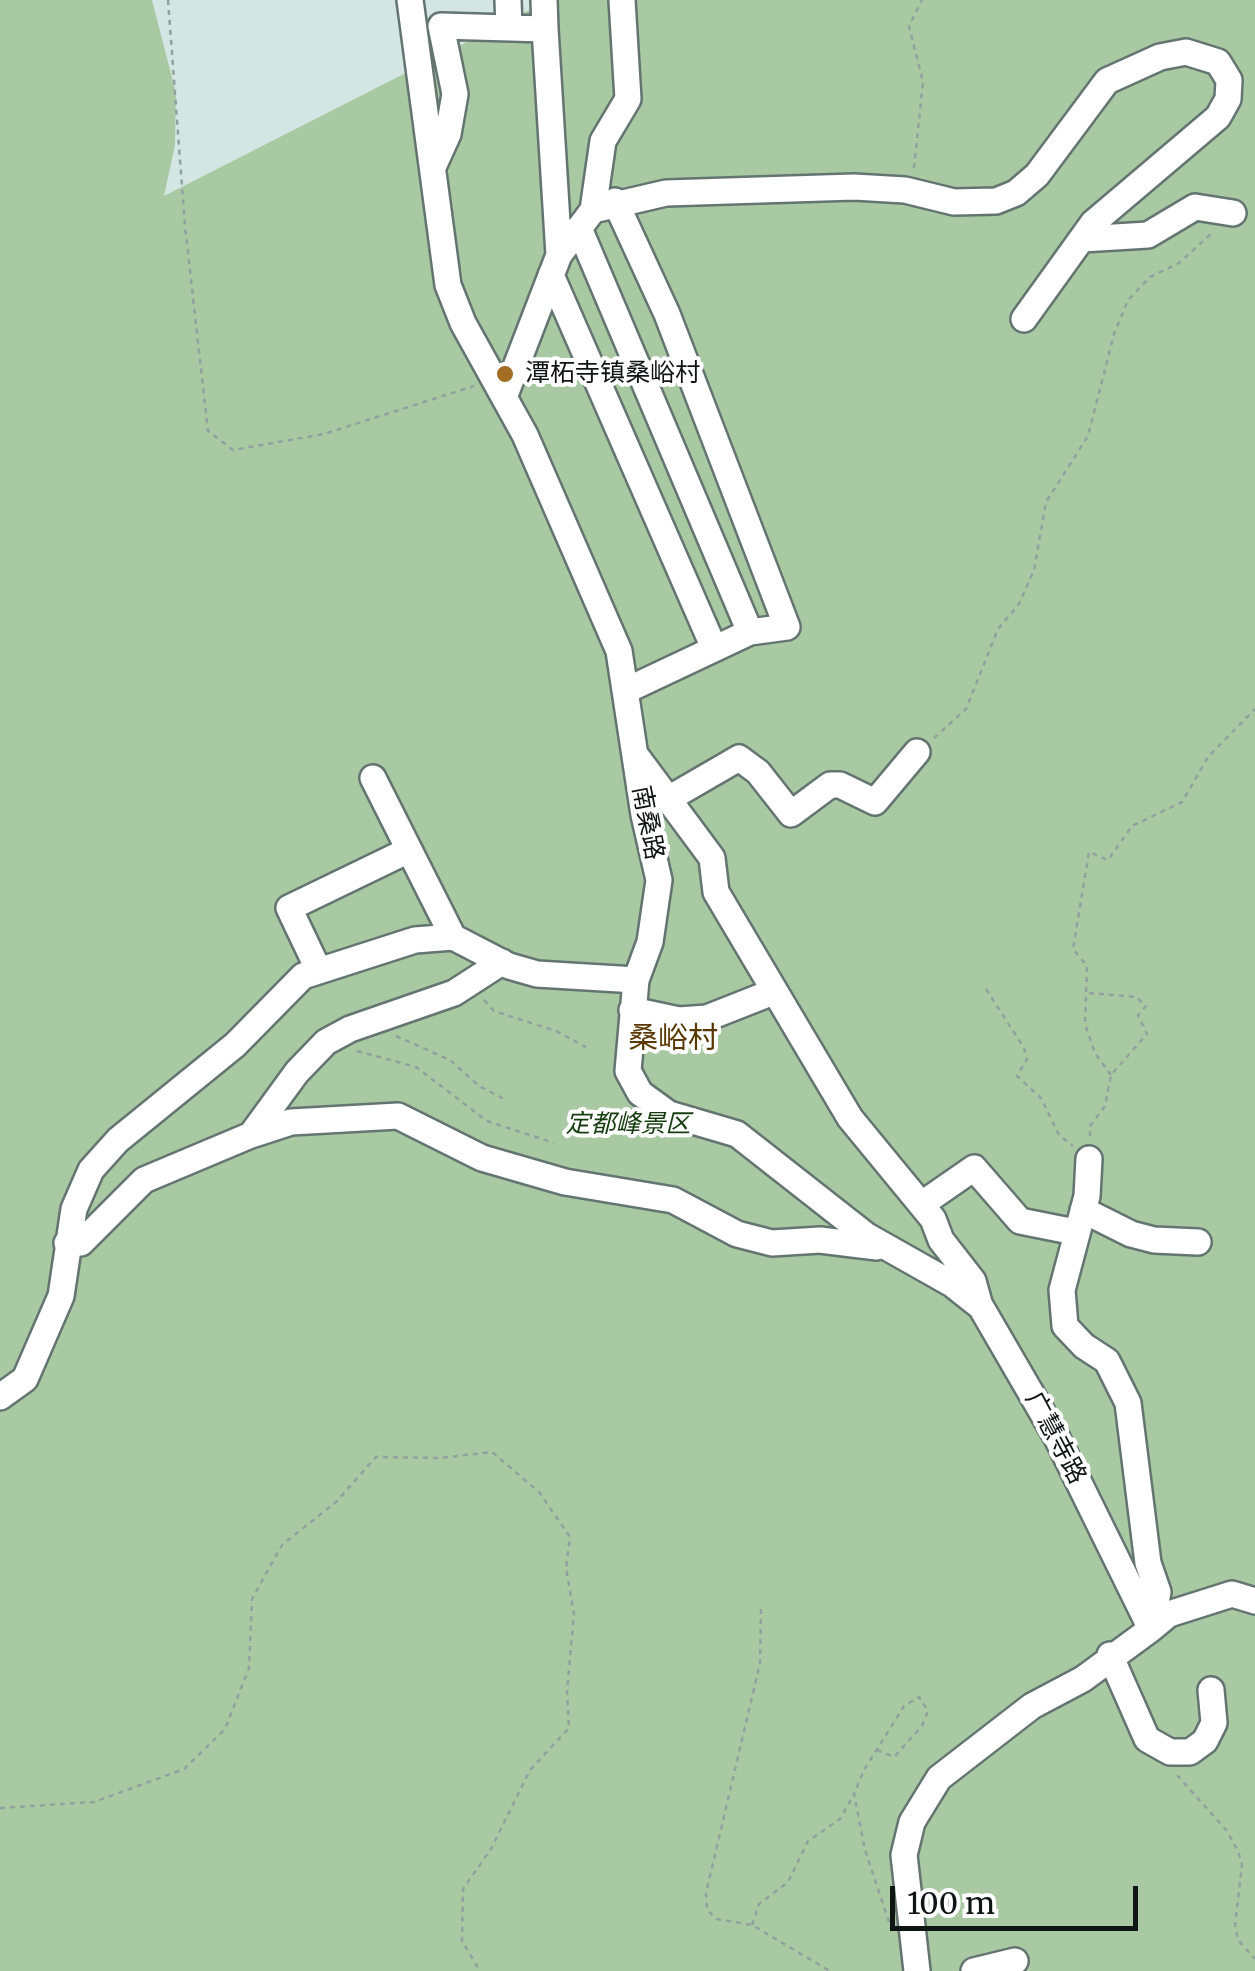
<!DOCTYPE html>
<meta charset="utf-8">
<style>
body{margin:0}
#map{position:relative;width:1255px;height:1971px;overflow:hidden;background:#d3e6e3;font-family:Merriweather,serif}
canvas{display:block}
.scale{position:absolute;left:890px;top:1886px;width:248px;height:45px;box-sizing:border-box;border:5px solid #0e1514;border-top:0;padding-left:12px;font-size:30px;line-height:35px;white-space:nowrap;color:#0e1514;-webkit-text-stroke:8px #fff;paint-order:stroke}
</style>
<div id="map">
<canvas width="1255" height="1971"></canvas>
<div class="scale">100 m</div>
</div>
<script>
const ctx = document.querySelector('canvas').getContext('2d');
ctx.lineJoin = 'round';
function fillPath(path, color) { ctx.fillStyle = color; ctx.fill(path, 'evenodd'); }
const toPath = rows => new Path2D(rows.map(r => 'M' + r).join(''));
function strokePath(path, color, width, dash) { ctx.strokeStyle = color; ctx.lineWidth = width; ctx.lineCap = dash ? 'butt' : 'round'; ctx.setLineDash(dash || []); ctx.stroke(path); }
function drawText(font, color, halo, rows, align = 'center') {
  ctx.font = font + ' Merriweather,"Noto Sans SC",serif'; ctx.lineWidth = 8; ctx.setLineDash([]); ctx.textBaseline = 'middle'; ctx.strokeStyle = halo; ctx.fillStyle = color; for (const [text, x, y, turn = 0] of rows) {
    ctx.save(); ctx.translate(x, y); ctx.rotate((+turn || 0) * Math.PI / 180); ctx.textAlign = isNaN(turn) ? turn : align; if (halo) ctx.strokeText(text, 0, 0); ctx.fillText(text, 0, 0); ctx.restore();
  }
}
const green = toPath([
 [0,0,152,0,176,93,175,145,164,196,549,0,1255,0,1255,1971,0,1971]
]);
const path = toPath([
 [168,0,185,226,208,431,233,450,324,434,474,386],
 [914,168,923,82,909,26,922,0],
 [934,738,966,709,998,629,1019,604,1034,570,1046,502,1088,436,1114,334,1128,300,1150,277,1179,263,1212,233],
 [986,989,1024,1048,1027,1059,1017,1076,1041,1098,1059,1135,1073,1146],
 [1089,993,1136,997,1146,1006,1138,1015,1147,1034,1111,1075,1105,1106,1090,1126,1090,1138],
 [484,1000,494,1011,556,1031,586,1047],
 [396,1036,450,1060,479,1086,506,1100],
 [357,1051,416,1067,487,1121,554,1143],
 [1111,1075,1095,1053,1085,1024,1087,966,1073,949,1089,852,1108,860,1132,826,1182,802,1208,757,1255,709],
 [761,1609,760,1663,706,1893,707,1910,717,1919,752,1925,830,1971],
 [877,1750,894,1757,922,1726,928,1711,919,1697,904,1706,864,1770,854,1794,865,1850,891,1928],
 [1177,1775,1227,1831,1238,1851,1242,1865,1235,1925,1238,1940,1255,1959],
 [0,1808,94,1802,184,1769,225,1729,249,1668,252,1599,282,1545,336,1502,376,1457,440,1458,492,1452,539,1492,570,1537,566,1568,574,1614,567,1691,569,1728,530,1770,491,1849,463,1889,462,1941,480,1971],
 [752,1925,759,1904,788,1882,808,1841,840,1819,853,1796]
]);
const minor = toPath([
 [508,0,509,28],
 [544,0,545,29],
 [433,167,448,134,455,94,441,26,545,29,559,255],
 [615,201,667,314,787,627,750,632,625,691],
 [593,210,603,141,628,99,622,0],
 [579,228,750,632],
 [1082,239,1148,235,1195,207,1233,213],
 [551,275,714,648],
 [505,395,559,255,593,210,666,193,854,187,905,190,954,202,996,201,1016,193,1037,175,1107,81,1160,57,1186,52,1218,62,1229,80,1228,99,1218,117,1093,223,1024,319],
 [637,757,712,858,716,892,850,1118,933,1219,941,1240,973,1281,980,1306],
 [373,778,453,937],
 [670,798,739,758,758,772,791,814,830,785,840,785,875,802,917,752],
 [319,971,289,908,409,850],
 [636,980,628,1071,640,1093,669,1114,737,1134,867,1236,952,1284,981,1307,1057,1438,1151,1629,1083,1679,1032,1706,939,1778,912,1822,904,1855,917,1971],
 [632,1010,679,1020,707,1018,773,992],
 [251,1135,297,1072,326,1042,350,1029,454,993,502,962],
 [1089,1159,1087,1196,1062,1290,1065,1326,1084,1346,1107,1361,1128,1403,1148,1563,1158,1592,1151,1629],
 [922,1204,974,1168,1020,1221,1075,1232],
 [1083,1210,1131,1234,1154,1240,1198,1242],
 [67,1243,81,1243,144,1180,251,1135,291,1122,398,1116,482,1158,565,1182,673,1200,737,1234,772,1243,820,1240,877,1247],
 [0,1397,25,1379,61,1296,74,1209,91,1170,118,1140,235,1045,303,976,415,940,453,937,509,966,537,974,636,980,650,942,659,880,644,815,619,651,525,435,463,323,448,285,410,0],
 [1151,1629,1169,1614,1232,1594,1255,1601],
 [1110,1655,1147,1739,1170,1752,1190,1752,1205,1741,1214,1723,1211,1690],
 [974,1971,1015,1961]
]);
const markers = [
 [505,374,10,"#a16e24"]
];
const poiNames = [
 ["潭柘寺镇桑峪村",525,374]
];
const streetNames = [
 ["南桑路",647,823,79],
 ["广慧寺路",1055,1438,62]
];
const parkNames = [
 ["定都峰景区",628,1125]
];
const quarterNames = [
 ["桑峪村",673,1040]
];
fillPath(green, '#a9c9a3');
strokePath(minor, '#637471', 30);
strokePath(path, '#92a19f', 2.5, [5, 5]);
strokePath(minor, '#fff', 25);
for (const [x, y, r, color] of markers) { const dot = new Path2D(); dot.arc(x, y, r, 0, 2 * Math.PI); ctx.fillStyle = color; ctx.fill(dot); strokePath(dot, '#fff', 4); }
drawText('25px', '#0e1514', '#fff', poiNames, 'left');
drawText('25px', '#0e1514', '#fff', streetNames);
drawText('italic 25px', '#143d0d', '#fff', parkNames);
drawText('30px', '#5a3800', '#fff', quarterNames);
</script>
